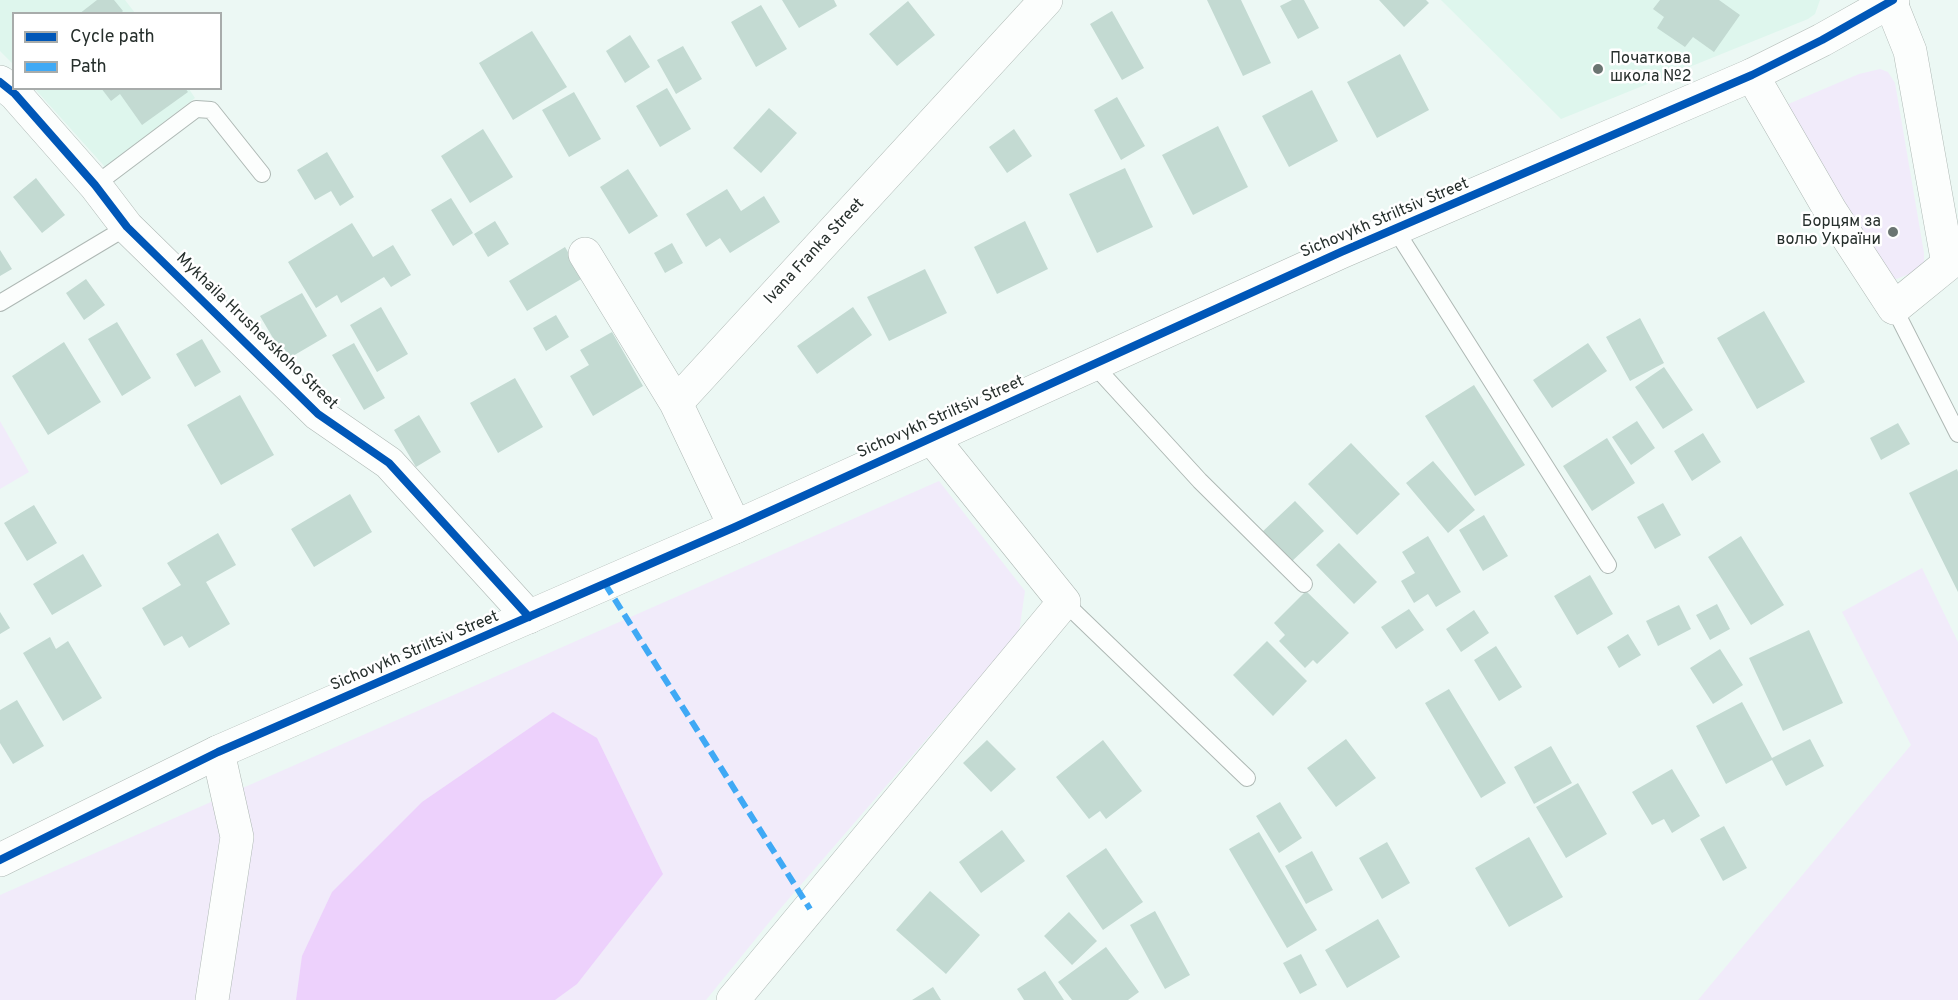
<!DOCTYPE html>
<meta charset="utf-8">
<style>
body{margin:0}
#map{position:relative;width:1958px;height:1000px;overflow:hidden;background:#ecf8f4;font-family:Overpass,sans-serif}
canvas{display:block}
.legend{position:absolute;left:12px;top:12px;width:210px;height:78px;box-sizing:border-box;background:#fff;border:2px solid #a8acab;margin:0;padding:8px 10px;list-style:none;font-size:18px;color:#262f2c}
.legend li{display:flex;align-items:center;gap:12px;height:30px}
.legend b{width:30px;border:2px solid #a8acab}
</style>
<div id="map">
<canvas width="1958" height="1000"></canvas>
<ul class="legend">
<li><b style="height:8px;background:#0057b8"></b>Cycle path</li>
<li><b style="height:8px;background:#3fa9f5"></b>Path</li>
</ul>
</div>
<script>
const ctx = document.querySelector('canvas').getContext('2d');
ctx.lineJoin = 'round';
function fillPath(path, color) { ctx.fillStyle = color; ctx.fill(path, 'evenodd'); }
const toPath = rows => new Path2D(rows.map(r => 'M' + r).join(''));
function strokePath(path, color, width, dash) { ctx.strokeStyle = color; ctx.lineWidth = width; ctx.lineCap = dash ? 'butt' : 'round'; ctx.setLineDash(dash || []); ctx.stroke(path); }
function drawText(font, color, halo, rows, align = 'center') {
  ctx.font = font + ' Overpass,sans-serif'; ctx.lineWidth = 5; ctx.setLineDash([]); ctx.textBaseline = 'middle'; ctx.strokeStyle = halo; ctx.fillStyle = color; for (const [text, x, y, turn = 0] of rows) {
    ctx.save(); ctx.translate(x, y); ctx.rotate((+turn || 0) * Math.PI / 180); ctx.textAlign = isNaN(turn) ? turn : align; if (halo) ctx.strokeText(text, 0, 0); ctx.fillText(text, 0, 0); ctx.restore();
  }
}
const built = toPath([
 [0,0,125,0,135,13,14,14,13,64,0,51],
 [1441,0,1820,0,1815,14,1808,19,1561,119],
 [35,89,189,89,195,98,105,167]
]);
const green = toPath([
 [1880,69,1888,72,1895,83,1924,253,1924,263,1915,272,1888,282,1786,105,1859,74],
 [0,421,29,472,0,489],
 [939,481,1025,591,1019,632,780,909,706,1000,0,1000,0,895],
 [1922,568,1958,642,1958,1000,1698,1000,1911,745,1842,612]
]);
const water = toPath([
 [553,712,597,738,663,874,577,984,555,1000,296,1000,302,956,332,892,422,802]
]);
const building = toPath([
 [97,0,114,0,123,11,120,14,79,14],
 [782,0,834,0,837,6,799,28],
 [1207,0,1241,0,1271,63,1243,76],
 [1292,0,1304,0,1319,28,1298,39,1280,6],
 [1379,0,1426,0,1429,3,1404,27],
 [1660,0,1719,0,1740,15,1714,52,1693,37,1685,47,1657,28,1664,17,1653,9],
 [908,1,935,35,897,66,869,34],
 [761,5,787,49,756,67,731,22],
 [1112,11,1144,68,1122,80,1090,24],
 [532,31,567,87,513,120,479,63],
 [630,35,650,67,625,83,606,51],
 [683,46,702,79,676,94,657,60],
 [1400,54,1429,110,1377,138,1347,82],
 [101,88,185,88,188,92,142,125,120,94,111,101],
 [667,88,691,129,660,147,636,106],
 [1312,90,1338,141,1289,167,1262,116],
 [574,92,601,139,569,157,542,110],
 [1117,97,1145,146,1121,160,1094,110],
 [769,108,797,133,761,173,733,148],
 [1218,126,1248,187,1193,215,1162,155],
 [483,129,513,177,470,203,441,156],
 [1014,129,1032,156,1007,173,989,147],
 [327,152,354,197,340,206,331,191,315,200,297,170],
 [1125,168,1153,227,1097,253,1069,194],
 [628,169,658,216,629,234,600,187],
 [36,178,65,215,42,233,13,197],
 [727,189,741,211,764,196,780,222,730,253,720,238,706,247,686,214],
 [451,198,473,233,453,246,431,210],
 [495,221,509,244,488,257,474,234],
 [1025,221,1048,269,997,294,974,247],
 [352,223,373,257,393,245,411,275,391,287,384,277,341,303,337,295,316,308,288,262],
 [672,243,683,263,665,273,654,253],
 [565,247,583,278,527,311,509,281],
 [0,250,12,269,0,276],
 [925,269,947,313,889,341,867,297],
 [86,279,105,305,84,320,66,293],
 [302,293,327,336,286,360,260,316],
 [381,307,408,354,377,372,350,325],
 [853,307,872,335,817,374,797,346],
 [1764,311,1805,382,1757,409,1717,338],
 [556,315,569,337,546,351,533,328],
 [1640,318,1664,363,1630,381,1606,337],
 [117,322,151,378,122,396,88,339],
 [612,332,643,386,593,416,570,376,589,365,580,350],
 [202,339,221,372,195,387,176,354],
 [64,342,101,402,48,435,12,376],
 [354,343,385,398,364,410,332,355],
 [1588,343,1607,371,1552,408,1533,380],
 [1664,367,1693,410,1663,429,1635,387],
 [515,378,543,427,498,453,470,403],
 [1474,385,1525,465,1475,496,1425,416],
 [240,395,274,455,221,485,187,425],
 [419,415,441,452,416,467,394,430],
 [1637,421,1655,448,1631,465,1612,437],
 [1898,423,1910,444,1881,460,1870,438],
 [1703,433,1721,462,1692,481,1674,451],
 [1607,438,1635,483,1592,511,1563,466],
 [1351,443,1400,494,1357,535,1308,484],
 [1433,461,1475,510,1448,533,1406,483],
 [1957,469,1958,472,1958,592,1909,493],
 [350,494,372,532,314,567,291,529],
 [1295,501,1324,531,1289,564,1260,534],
 [1663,503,1681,535,1655,549,1637,517],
 [34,505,57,543,27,561,4,523],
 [1484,515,1508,556,1483,571,1459,530],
 [218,533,236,565,206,582,230,624,189,648,182,636,164,646,142,608,181,585,167,563],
 [1428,536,1461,592,1436,607,1428,594,1414,603,1401,581,1415,573,1402,552],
 [1741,536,1784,605,1751,625,1708,557],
 [1339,543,1377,582,1354,604,1316,565],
 [83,554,102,586,52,615,33,584],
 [1590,575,1613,614,1577,635,1554,596],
 [1306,591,1349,633,1317,664,1313,660,1305,668,1279,641,1285,635,1274,623],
 [1717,604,1730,629,1710,640,1696,615],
 [1679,605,1691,629,1658,646,1646,621],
 [1409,609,1424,630,1396,649,1381,627],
 [1474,610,1489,633,1461,652,1446,629],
 [0,612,10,628,0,634],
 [1809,630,1843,703,1783,731,1749,658],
 [1628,634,1641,655,1619,668,1607,647],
 [50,637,56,649,68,641,102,698,63,721,23,653],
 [1267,641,1307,681,1273,716,1233,675],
 [1496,646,1522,687,1499,701,1474,660],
 [1720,649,1743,685,1713,704,1690,668],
 [1449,689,1506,783,1481,798,1425,703],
 [17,700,44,746,13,764,0,743,0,710],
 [1742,702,1772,758,1810,739,1824,766,1786,786,1772,760,1726,784,1696,726],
 [1346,739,1376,778,1336,807,1307,768],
 [987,740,1016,769,991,792,963,763],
 [1103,740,1142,791,1106,819,1100,811,1089,819,1056,777],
 [1551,746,1572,783,1534,804,1514,767],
 [1672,769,1700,816,1672,833,1664,819,1652,825,1632,792],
 [1578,783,1607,834,1566,858,1536,807],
 [1280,802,1302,838,1279,853,1256,816],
 [1724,826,1747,868,1723,881,1700,839],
 [1002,830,1025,861,981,893,959,862],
 [1259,832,1317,930,1287,948,1229,849],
 [1529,837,1563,897,1509,927,1475,868],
 [1387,842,1410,883,1382,899,1359,858],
 [1106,848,1143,902,1103,930,1066,876],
 [1312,851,1333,890,1306,904,1285,866],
 [930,891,980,935,946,974,896,930],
 [1155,911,1190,975,1165,989,1130,925],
 [1069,912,1097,941,1072,965,1044,936],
 [1378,919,1400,957,1347,988,1325,950],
 [1106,947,1139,992,1128,1000,1072,1000,1058,982],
 [1301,954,1317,985,1300,994,1283,963],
 [1045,971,1064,1000,1024,1000,1017,989],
 [933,987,941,1000,912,1000]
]);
const lane = toPath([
 [95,185,196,109,211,110,262,174],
 [1395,229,1608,565],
 [0,303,127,227],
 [1894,308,1958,434],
 [1093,364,1200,481,1304,584],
 [1064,602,1247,778]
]);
const street = toPath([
 [1752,75,1830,210,1894,308,1948,264,1910,51,1890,1,1886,0],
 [0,82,15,94,95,185,127,227,318,414,389,463,529,617],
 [585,254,676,403],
 [735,527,676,403,1046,0],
 [212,1000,237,837,218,752],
 [733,1000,1064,602,931,437]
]);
const secondary = toPath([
 [0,860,218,752,735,527,1341,252,1752,75,1822,40,1893,0]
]);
const quiet = toPath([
 [605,584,810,909]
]);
const cycleway = toPath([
 [0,82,15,94,95,185,127,227,318,414,389,463,529,617],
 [0,860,218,752,735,527,1341,252,1752,75,1822,40,1893,0]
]);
const markers = [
 [1598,69,6,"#6b7572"],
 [1893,232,6,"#6b7572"]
];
const poiNames = [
 ["Початкова",1610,60],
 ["школа №2",1610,78],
 ["Борцям за",1881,223,"right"],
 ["волю України",1881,241,"right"]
];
const streetNames = [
 ["Sichovykh Striltsiv Street",1385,219,-23],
 ["Ivana Franka Street",815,252,-47],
 ["Mykhaila Hrushevskoho Street",256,332,44],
 ["Sichovykh Striltsiv Street",941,418,-24],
 ["Sichovykh Striltsiv Street",415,652,-23]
];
fillPath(built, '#def6ed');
fillPath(green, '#f1ebfa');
fillPath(water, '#edd1fc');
fillPath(building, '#c3dad2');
strokePath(lane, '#aeb8b4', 18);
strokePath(street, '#aeb8b4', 34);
strokePath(secondary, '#aeb8b4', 34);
strokePath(lane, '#fcfefd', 16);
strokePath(street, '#fcfefd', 33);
strokePath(secondary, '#fcfefd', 33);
strokePath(quiet, '#3fa9f5', 6, [12, 6]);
strokePath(cycleway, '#0057b8', 8);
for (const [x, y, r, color] of markers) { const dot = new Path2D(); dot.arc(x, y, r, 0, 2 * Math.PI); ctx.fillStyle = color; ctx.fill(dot); strokePath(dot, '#fff', 2); }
drawText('16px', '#262f2c', '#fff', poiNames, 'left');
drawText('16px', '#262f2c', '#fff', streetNames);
</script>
